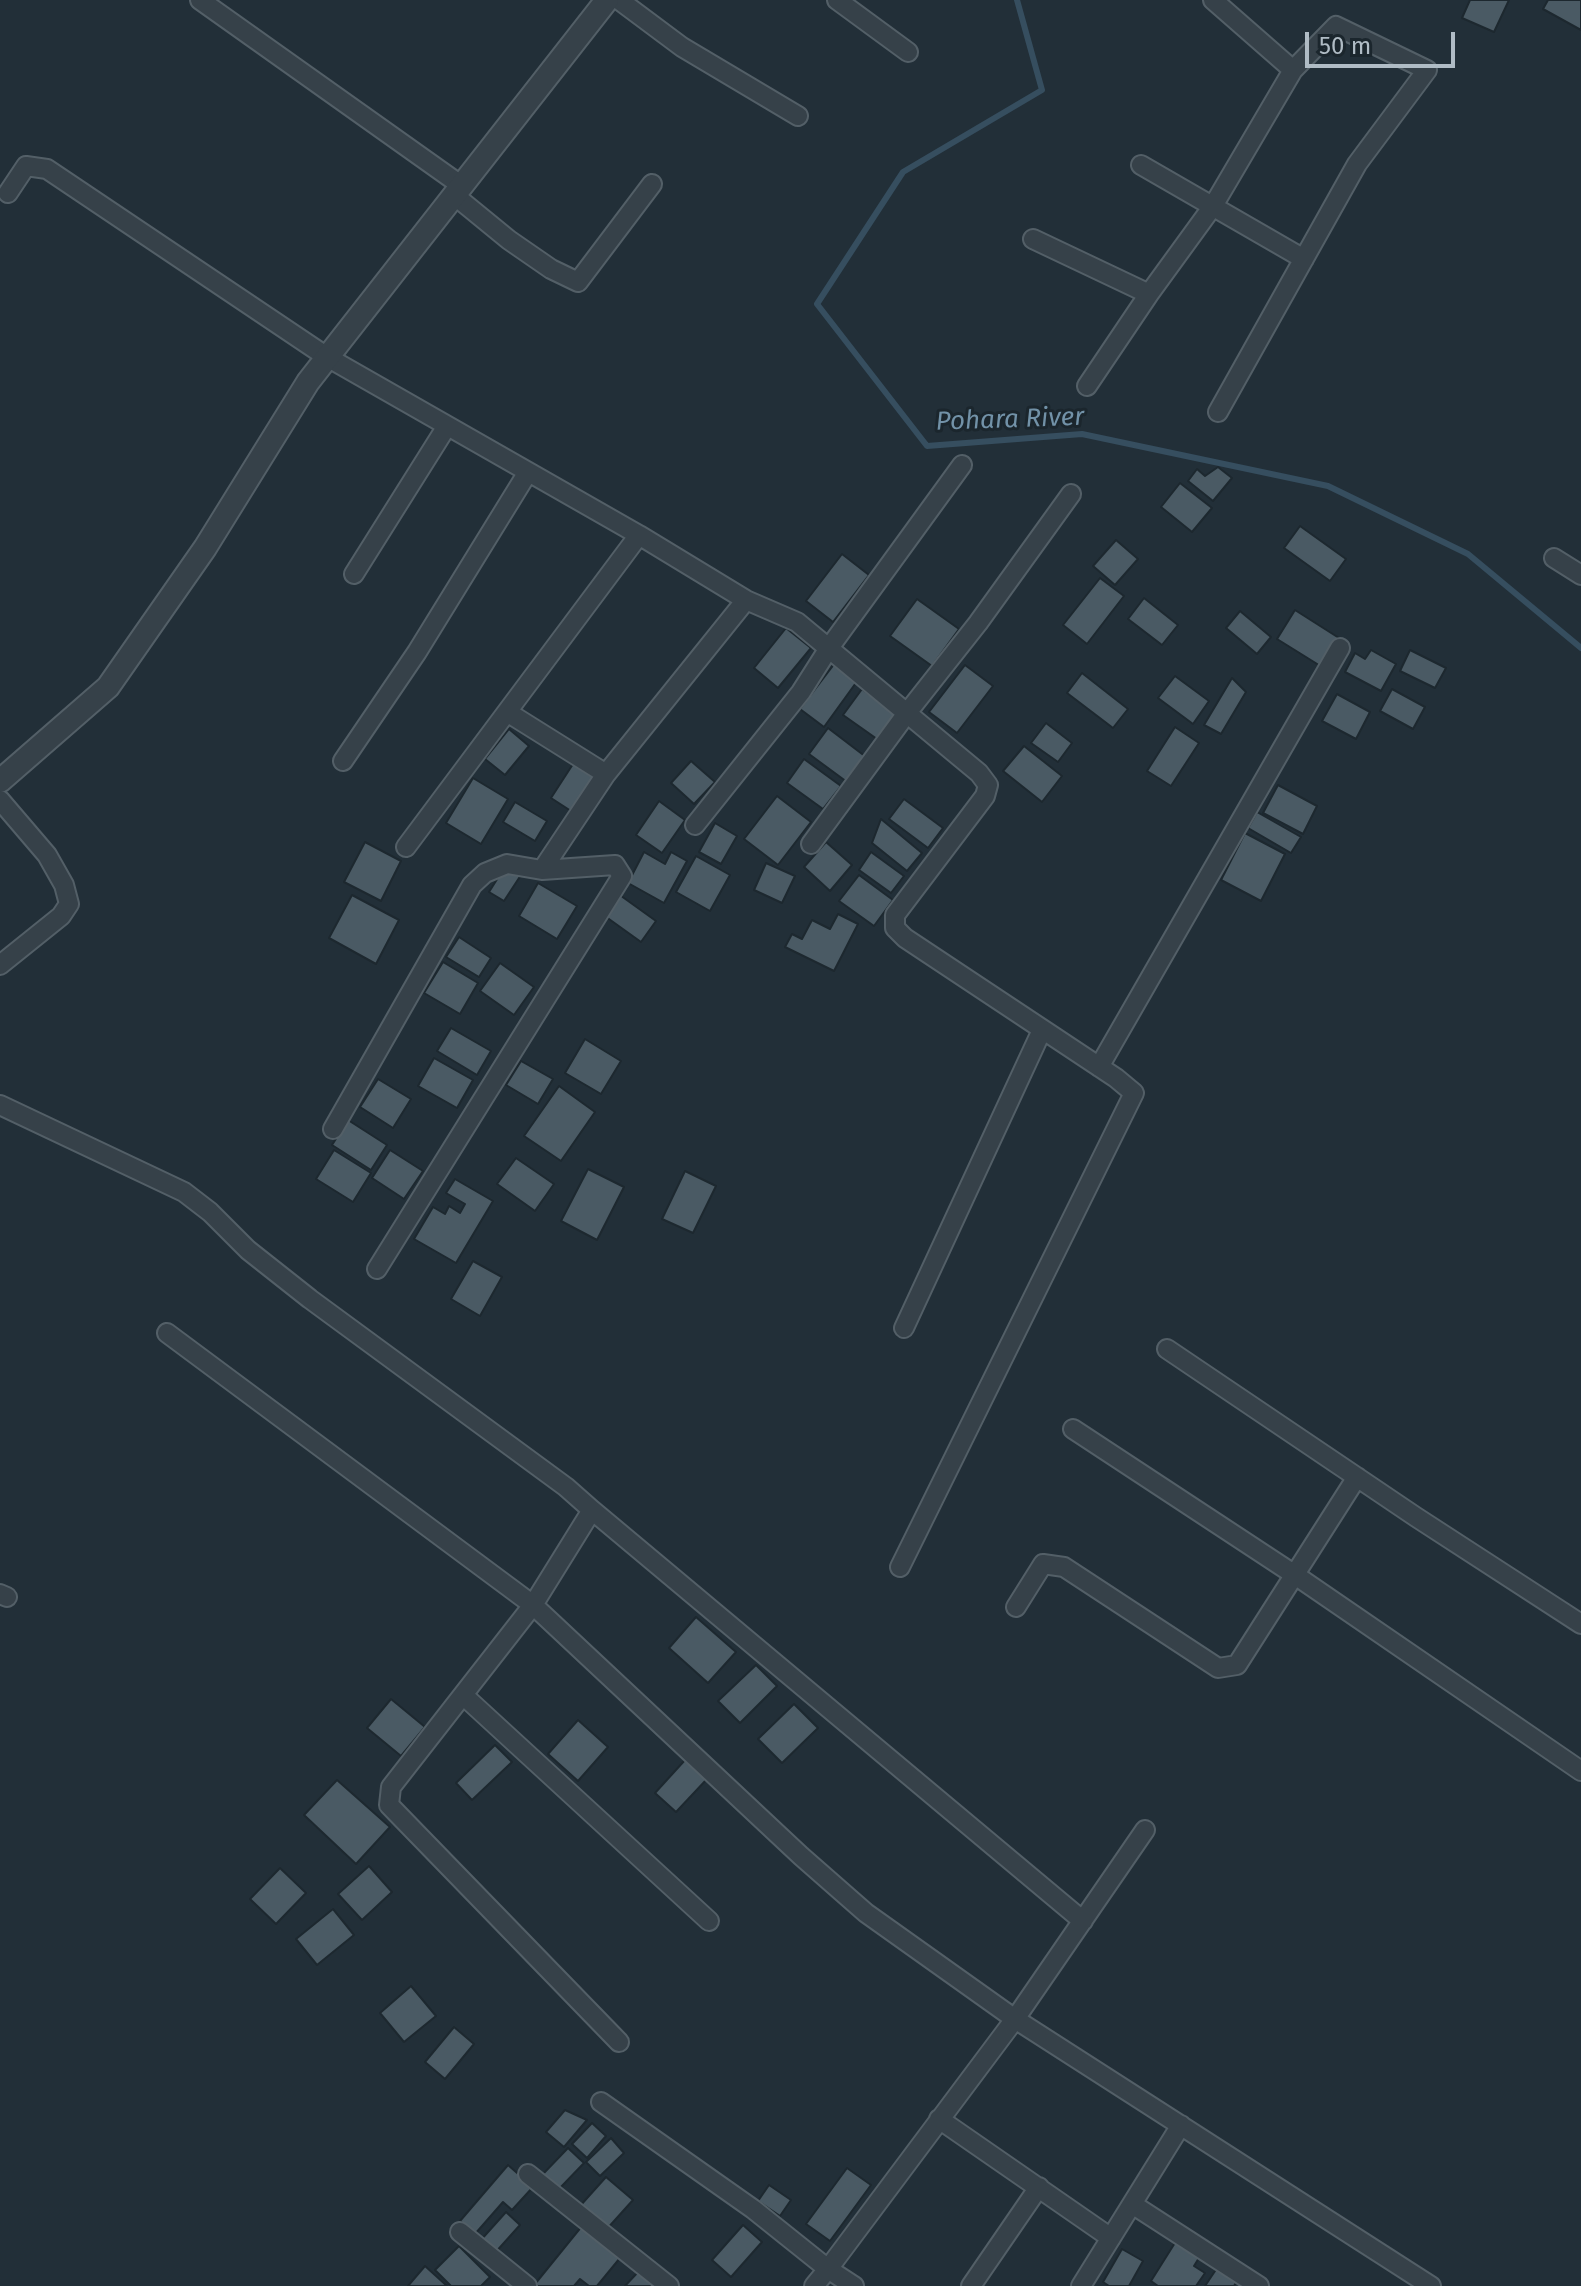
<!DOCTYPE html>
<style>
body{margin:0}
#map{position:relative;width:1581px;height:2286px;overflow:hidden;background:#222f38;font-family:"Fira Sans",sans-serif}
canvas{display:block}
.scale{position:absolute;left:1305px;top:32px;width:150px;height:36px;box-sizing:border-box;border:4px solid #b0bcc5;border-top:0;padding-left:10px;font-size:24px;line-height:28px;white-space:nowrap;color:#b0bcc5;-webkit-text-stroke:6px #1b262d;paint-order:stroke}
</style>
<div id="map">
<canvas width="1581" height="2286"></canvas>
<div class="scale">50 m</div>
</div>
<script>
const ctx = document.querySelector('canvas').getContext('2d');
ctx.lineJoin = 'round';
const toPath = rows => new Path2D(rows.map(r => 'M' + r).join(''));
function strokePath(path, color, width, dash) { ctx.strokeStyle = color; ctx.lineWidth = width; ctx.lineCap = dash ? 'butt' : 'round'; ctx.setLineDash(dash || []); ctx.stroke(path); }
function fillPath(path, color) { ctx.fillStyle = color; ctx.fill(path, 'evenodd'); }
function drawText(font, color, halo, rows, align = 'center') {
  ctx.font = font + ' "Fira Sans",sans-serif'; ctx.lineWidth = 6; ctx.setLineDash([]); ctx.textBaseline = 'middle'; ctx.strokeStyle = halo; ctx.fillStyle = color; for (const [text, x, y, turn = 0] of rows) {
    ctx.save(); ctx.translate(x, y); ctx.rotate((+turn || 0) * Math.PI / 180); ctx.textAlign = isNaN(turn) ? turn : align; if (halo) ctx.strokeText(text, 0, 0); ctx.fillText(text, 0, 0); ctx.restore();
  }
}
const stream = toPath([
 [1017,0,1042,90,903,172,817,304,927,446,1082,434,1328,486,1468,554,1581,648]
]);
const building = toPath([
 [1470,0,1509,0,1494,32,1462,18,1470,0],
 [1548,0,1581,0,1581,30,1543,9,1548,0],
 [1218,467,1232,478,1213,501,1188,481,1197,469,1205,476,1218,467],
 [1180,483,1212,508,1192,532,1161,507,1180,483],
 [1300,526,1346,559,1330,581,1284,548,1300,526],
 [1116,540,1138,559,1115,585,1093,566,1116,540],
 [842,554,869,575,833,622,806,601,842,554],
 [1100,578,1124,596,1087,644,1063,625,1100,578],
 [1144,598,1178,625,1162,645,1128,619,1144,598],
 [917,599,959,629,932,666,890,636,917,599],
 [1295,610,1339,638,1322,667,1277,639,1295,610],
 [1240,611,1271,637,1257,654,1226,628,1240,611],
 [786,628,811,648,778,688,754,668,786,628],
 [1371,650,1396,664,1381,691,1345,672,1355,653,1365,659,1371,650],
 [1410,650,1446,668,1435,688,1400,671,1410,650],
 [835,663,858,680,824,727,800,709,835,663],
 [965,665,993,686,957,733,929,712,965,665],
 [1082,673,1128,709,1113,728,1067,693,1082,673],
 [1175,676,1209,701,1193,724,1158,698,1175,676],
 [1232,678,1246,692,1221,734,1204,725,1232,678],
 [862,689,896,714,877,739,843,715,862,689],
 [1392,689,1425,707,1413,729,1380,711,1392,689],
 [1337,694,1370,712,1356,739,1322,721,1337,694],
 [1046,723,1072,743,1058,762,1031,743,1046,723],
 [1175,727,1199,743,1171,786,1147,771,1175,727],
 [828,728,866,757,847,782,809,754,828,728],
 [509,729,529,746,505,775,485,759,509,729],
 [1024,746,1062,776,1042,802,1003,771,1024,746],
 [804,759,841,786,823,809,787,783,804,759],
 [691,761,715,782,694,804,671,783,691,761],
 [573,764,593,777,571,811,551,798,573,764],
 [473,778,508,799,481,844,446,823,473,778],
 [1278,785,1317,806,1303,834,1263,813,1278,785],
 [777,796,811,822,778,865,744,839,777,796],
 [904,799,943,828,928,848,889,819,904,799],
 [659,801,685,820,662,853,636,835,659,801],
 [515,802,547,821,535,841,503,822,515,802],
 [1257,812,1301,837,1291,853,1248,828,1257,812],
 [881,819,922,853,907,871,872,843,881,819],
 [715,823,737,836,721,864,699,852,715,823],
 [1245,833,1285,854,1261,901,1221,880,1245,833],
 [365,842,401,861,381,901,344,882,365,842],
 [826,842,852,865,830,891,804,867,826,842],
 [644,852,665,864,671,852,687,861,664,903,628,883,644,852],
 [871,852,904,876,891,893,859,870,871,852],
 [696,856,730,875,710,911,676,892,696,856],
 [766,863,795,876,782,903,754,890,766,863],
 [506,865,521,875,504,901,489,892,506,865],
 [859,875,893,900,874,926,839,901,859,875],
 [538,883,577,906,557,939,519,916,538,883],
 [617,893,656,921,641,942,602,914,617,893],
 [352,895,399,920,376,964,329,938,352,895],
 [838,914,858,924,834,971,785,947,792,934,802,939,812,920,830,929,838,914],
 [459,937,491,958,479,977,446,957,459,937],
 [443,962,478,983,460,1014,424,993,443,962],
 [500,963,534,987,514,1015,480,991,500,963],
 [451,1028,491,1051,477,1075,437,1051,451,1028],
 [585,1039,621,1061,601,1094,565,1073,585,1039],
 [434,1058,473,1080,457,1108,418,1086,434,1058],
 [521,1061,553,1079,538,1104,506,1085,521,1061],
 [378,1079,411,1099,393,1128,360,1107,378,1079],
 [559,1086,595,1112,561,1161,524,1136,559,1086],
 [348,1120,387,1145,371,1170,332,1145,348,1120],
 [334,1150,371,1173,353,1202,316,1179,334,1150],
 [390,1150,423,1171,404,1199,372,1178,390,1150],
 [516,1158,554,1184,535,1211,497,1184,516,1158],
 [588,1169,624,1187,597,1240,561,1221,588,1169],
 [685,1171,716,1186,693,1233,662,1219,685,1171],
 [455,1179,493,1201,456,1263,414,1239,433,1207,445,1214,449,1206,460,1213,465,1204,446,1193,455,1179],
 [473,1261,502,1277,480,1316,451,1299,473,1261],
 [696,1617,736,1652,708,1683,669,1648,696,1617],
 [756,1665,777,1686,740,1723,718,1701,756,1665],
 [391,1699,425,1727,401,1756,367,1728,391,1699],
 [794,1704,818,1728,782,1763,758,1739,794,1704],
 [578,1720,608,1747,578,1781,548,1754,578,1720],
 [495,1745,512,1762,472,1800,456,1783,495,1745],
 [685,1760,707,1779,676,1812,655,1793,685,1760],
 [337,1780,390,1827,356,1864,304,1815,337,1780],
 [369,1866,392,1892,362,1920,338,1894,369,1866],
 [280,1868,306,1893,276,1924,250,1899,280,1868],
 [333,1909,354,1935,317,1965,296,1939,333,1909],
 [411,1986,436,2016,404,2042,380,2013,411,1986],
 [454,2027,474,2044,445,2079,425,2062,454,2027],
 [565,2110,587,2120,564,2147,546,2132,565,2110],
 [592,2123,606,2136,587,2158,572,2144,592,2123],
 [611,2138,624,2153,600,2176,586,2162,611,2138],
 [568,2148,584,2163,559,2189,543,2174,568,2148],
 [508,2165,533,2187,512,2210,503,2202,475,2234,460,2221,508,2165],
 [847,2168,871,2185,830,2241,806,2224,847,2168],
 [606,2177,633,2200,606,2230,580,2206,606,2177],
 [769,2185,791,2200,780,2216,758,2201,769,2185],
 [506,2212,520,2225,494,2254,480,2241,506,2212],
 [743,2225,762,2242,731,2277,712,2260,743,2225],
 [582,2226,620,2258,597,2286,589,2286,580,2279,574,2286,538,2286,535,2284,582,2226],
 [1178,2238,1202,2253,1194,2266,1205,2273,1196,2286,1158,2286,1151,2281,1178,2238],
 [459,2246,490,2277,481,2286,451,2286,435,2270,459,2246],
 [1122,2249,1143,2261,1129,2286,1109,2286,1103,2282,1122,2249],
 [425,2266,447,2286,408,2286,425,2266],
 [1217,2268,1237,2281,1234,2286,1205,2286,1217,2268],
 [639,2271,655,2286,625,2286,639,2271]
]);
const minor = toPath([
 [200,0,462,186],
 [619,0,682,47,798,116],
 [837,0,908,52],
 [1213,0,1293,70],
 [1141,165,1304,259],
 [8,193,26,166,47,169,327,357,639,535,746,600,797,622,979,773,988,785,985,796,895,915,895,928,905,938,1116,1078,1134,1093,900,1567],
 [454,195,509,240,551,269,578,282,652,184],
 [1033,239,1149,294],
 [1087,386,1149,294,1213,206,1293,70,1336,26,1427,70,1357,164,1218,412],
 [1554,558,1581,575],
 [354,574,447,426],
 [507,712,606,774],
 [343,761,417,652,528,472],
 [0,800,47,855,64,885,69,904,61,916,0,965],
 [695,825,801,692,829,648,962,465],
 [811,844,907,713,978,623,1071,494],
 [406,847,639,535],
 [1099,1067,1340,648],
 [0,1105,184,1192,210,1212,248,1250,310,1299,566,1487,592,1510,533,1605,801,1856,866,1913,1015,2019,828,2269,854,2286],
 [333,1129,472,885,485,873,507,864,542,870,606,774,746,600],
 [377,1269,622,876,615,865,542,870],
 [904,1328,1042,1030],
 [167,1333,533,1605,391,1787,389,1805,619,2042],
 [1167,1349,1416,1517,1581,1624],
 [1073,1429,1295,1575,1581,1771],
 [592,1510,1083,1921],
 [0,1594,7,1597],
 [1016,1607,1043,1564,1064,1567,1218,1668,1237,1665,1357,1477],
 [463,1695,709,1921],
 [1145,1830,1015,2019,1431,2286],
 [601,2102,753,2209,828,2269,814,2286],
 [939,2119,1111,2238],
 [528,2174,669,2286],
 [1132,2204,1259,2286],
 [460,2232,527,2286],
 [971,2286,1039,2187],
 [1081,2286,1181,2125]
]);
const tertiary = toPath([
 [0,781,108,687,205,548,308,382,607,0]
]);
const waterNames = [
 ["Pohara River",1010,420,-2]
];
strokePath(stream, '#364e5f', 6);
fillPath(building, '#4a5a64');
strokePath(building, '#1d282f', 2);
strokePath(minor, '#535f67', 22);
strokePath(tertiary, '#535f67', 26);
strokePath(minor, '#364149', 18);
strokePath(tertiary, '#364149', 22);
drawText('italic 26px', '#7292a8', '#1b262d', waterNames);
</script>
